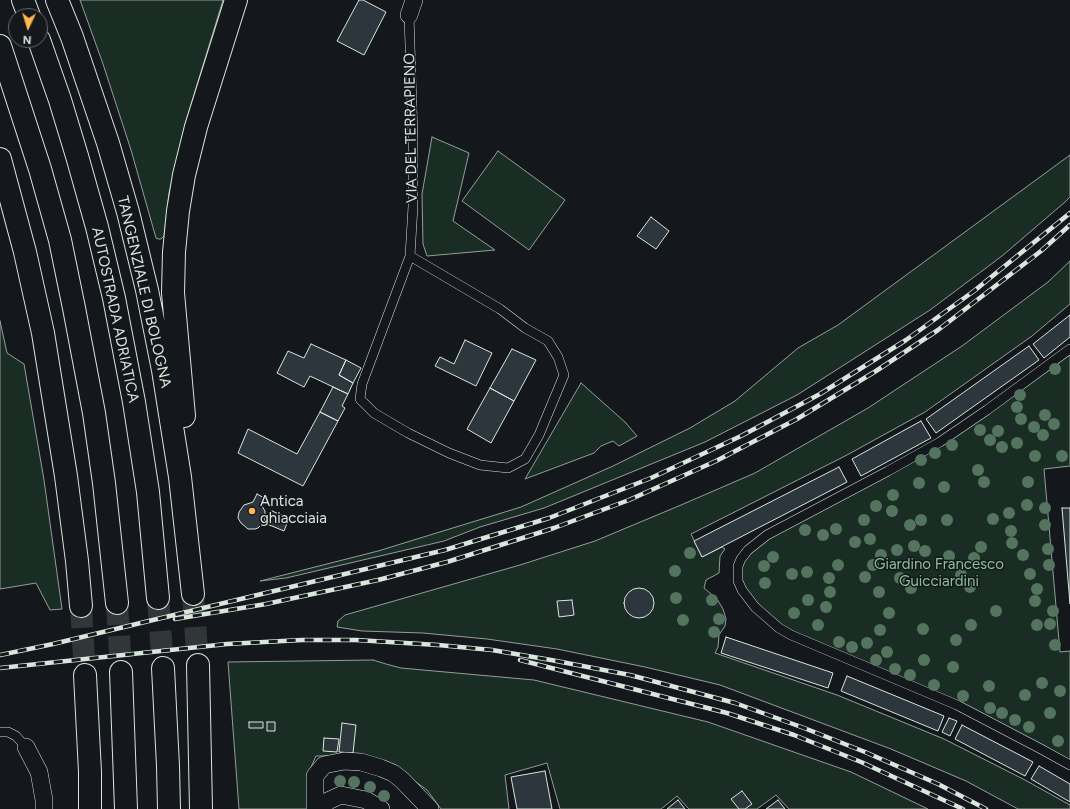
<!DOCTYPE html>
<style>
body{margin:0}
#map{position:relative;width:1070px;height:809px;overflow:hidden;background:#14181c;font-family:Figtree,sans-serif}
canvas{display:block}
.north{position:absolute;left:8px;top:8px;width:40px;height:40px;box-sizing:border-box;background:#14181c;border:1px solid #626a69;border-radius:50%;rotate:184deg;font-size:11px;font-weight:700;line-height:16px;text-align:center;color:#d8e6dc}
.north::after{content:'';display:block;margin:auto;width:14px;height:18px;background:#ffb74d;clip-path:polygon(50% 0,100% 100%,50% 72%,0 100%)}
</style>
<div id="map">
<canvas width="1070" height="809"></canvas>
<div class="north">N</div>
</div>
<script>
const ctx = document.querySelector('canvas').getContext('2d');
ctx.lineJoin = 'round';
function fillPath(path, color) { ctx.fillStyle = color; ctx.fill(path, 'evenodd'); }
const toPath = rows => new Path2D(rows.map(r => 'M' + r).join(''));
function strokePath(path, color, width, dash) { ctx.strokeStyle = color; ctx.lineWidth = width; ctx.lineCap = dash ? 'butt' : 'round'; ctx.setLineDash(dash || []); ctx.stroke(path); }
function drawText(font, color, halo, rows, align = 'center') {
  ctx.font = font + ' Figtree,sans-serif'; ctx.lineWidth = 3; ctx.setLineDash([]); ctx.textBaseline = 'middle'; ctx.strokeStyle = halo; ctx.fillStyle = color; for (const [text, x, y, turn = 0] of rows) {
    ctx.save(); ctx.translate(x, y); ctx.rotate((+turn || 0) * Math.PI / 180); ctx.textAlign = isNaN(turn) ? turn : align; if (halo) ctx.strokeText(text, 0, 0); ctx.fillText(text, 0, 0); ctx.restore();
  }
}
const green = toPath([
 [80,0,223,0,185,124,169,193,164,236,161,239,158,239,156,238,131,150,103,64,80,0],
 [432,137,469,153,453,221,495,250,427,256,423,244,422,194,432,137],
 [498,151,565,200,529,250,462,201,498,151],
 [1070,155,1070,197,1065,202,1002,256,930,310,797,395,705,442,544,508,480,527,444,541,286,578,260,581,378,551,521,507,613,466,690,428,735,401,798,348,838,325,1070,155],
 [1070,261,1070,304,1032,336,925,412,847,455,691,534,702,557,722,547,725,549,720,556,719,573,706,580,704,588,717,599,723,609,726,619,725,626,719,635,718,647,715,653,837,695,944,739,1025,780,1070,805,1070,809,1018,809,966,781,891,749,720,685,645,667,557,649,487,639,423,633,362,631,337,627,338,621,345,615,520,565,595,541,681,505,755,473,868,408,962,346,1048,282,1070,261],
 [0,321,7,353,24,364,44,480,62,609,50,610,36,583,0,589,0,321],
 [1070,349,1070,466,1044,469,1060,652,1070,651,1070,765,991,722,800,639,755,607,738,575,748,550,940,442,1070,349],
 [581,383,625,422,637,436,619,446,613,441,601,446,594,453,525,479,581,383],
 [373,660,386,664,401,668,534,680,708,722,851,772,928,809,789,809,776,795,757,809,689,809,677,796,661,809,560,809,547,763,505,775,509,809,441,809,427,790,398,769,363,755,316,756,308,774,307,809,239,809,228,662,373,660]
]);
const building = toPath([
 [359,0,363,0,386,12,364,55,337,41,359,0],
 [651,217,669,231,656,249,637,236,651,217],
 [1070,315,1070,337,1044,358,1033,344,1070,315],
 [465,340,492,353,476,386,435,366,440,357,454,364,465,340],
 [311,344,346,360,339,375,353,383,348,394,310,376,304,387,277,373,288,351,304,358,311,344],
 [1029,346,1039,360,936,433,926,419,1029,346],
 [512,349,536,360,514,401,490,388,512,349],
 [346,360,361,368,353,383,339,375,346,360],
 [333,387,348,394,342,406,345,408,338,421,320,412,333,387],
 [490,388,514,401,491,443,467,429,490,388],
 [320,412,338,421,303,486,238,453,248,429,297,454,320,412],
 [921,421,931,438,861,476,852,459,921,421],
 [839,467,847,482,702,557,694,541,839,467],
 [257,494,266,499,262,506,265,511,265,519,264,522,258,528,255,529,248,529,241,523,238,518,239,512,244,505,253,502,257,494],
 [1062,508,1070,508,1070,604,1062,508],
 [272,511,289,518,284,531,267,524,272,511],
 '624 603a15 15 0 1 1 30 0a15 15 0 1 1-30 0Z',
 [572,600,574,615,559,617,557,601,572,600],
 [726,637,833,673,828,688,721,653,726,637],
 [847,676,944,716,938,731,841,691,847,676],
 [949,718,957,721,950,736,942,732,949,718],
 [249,722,263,722,263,728,249,728,249,722],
 [267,722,275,722,275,731,267,731,267,722],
 [342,723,356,725,353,753,339,752,342,723],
 [962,725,1033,762,1025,776,955,739,962,725],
 [324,738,339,739,337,752,323,751,324,738],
 [1039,766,1070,784,1070,802,1031,779,1039,766],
 [545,771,552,809,517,809,511,777,545,771],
 [742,791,752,804,745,809,739,809,731,799,742,791],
 [678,800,685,809,667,809,678,800],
 [778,800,785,809,766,809,778,800]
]);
const motorwayTunnel = toPath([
 [193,594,198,665],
 [158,598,163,668],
 [117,603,121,672],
 [81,606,85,675]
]);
const service = toPath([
 [409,15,413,138,413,206,410,256,362,384,360,399,374,413,408,433,449,453,480,465,508,468,525,459,539,435,564,375,558,357,548,341,525,328,500,309,410,256],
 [1070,349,987,410,940,442,888,471,767,535,748,550,741,559,738,566,738,581,742,590,755,607,779,628,791,635,957,705,1041,749,1070,765],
 [0,732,8,732,16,736,26,747]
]);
const minor = toPath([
 [409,15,414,0],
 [26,747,39,772,44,800,44,809],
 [315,809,315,776,324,765,344,761,361,762,381,768,393,773,402,780,430,809],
 [321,809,328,801,341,795,366,800,381,809]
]);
const motorway = toPath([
 [23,0,29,16],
 [57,0,72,37,108,143,128,212,147,290,163,370,180,477,193,594],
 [39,40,60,100,77,156,97,227,114,298,134,402,148,492,158,598],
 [0,46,40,169,60,240,74,308,94,413,104,483,117,603],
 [0,159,25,252,43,333,66,476,77,561,81,606],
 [184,416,173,293,174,252,178,211,184,175,196,127,236,0],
 [198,665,201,809],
 [163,668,168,766,169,809],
 [121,672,126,809],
 [85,675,90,772,90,809]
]);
const rail = toPath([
 [175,619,266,604,378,580,447,562,554,528,629,500,716,461,797,419,876,371,938,330,1041,251,1070,225],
 [0,655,53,644,445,550,549,518,651,478,741,436,820,394,906,340,974,291,1070,213],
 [520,660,727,713,794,735,861,762,963,809],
 [0,668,227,644,302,640,356,640,438,645,492,650,551,660,630,675,735,703,804,728,865,752,938,784,986,809]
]);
const trees = [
 [1055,369],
 [1020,395],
 [1017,407],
 [1045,415],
 [1021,419],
 [1054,424],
 [1034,427],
 [980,430],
 [998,431],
 [1043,435],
 [990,440],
 [1017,443],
 [952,445],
 [1002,447],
 [935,453],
 [1035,456],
 [1062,456],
 [921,460],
 [978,470],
 [984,482],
 [1028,482],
 [919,483],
 [944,487],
 [893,495],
 [1027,505],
 [876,506],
 [1045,508],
 [892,511],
 [1009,513],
 [993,519],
 [864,520],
 [921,520],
 [947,520],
 [910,525],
 [1045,525],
 [836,529],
 [805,530],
 [1011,531],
 [823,535],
 [870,539],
 [855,542],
 [1012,543],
 [914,546],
 [981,547],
 [1048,549],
 [897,550],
 [925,551],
 [690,553],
 [881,555],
 [1023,555],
 [949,556],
 [773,557],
 [974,558],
 [838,565],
 [873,565],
 [1049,565],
 [764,566],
 [675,571],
 [807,572],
 [792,574],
 [1030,574],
 [961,575],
 [865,577],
 [829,578],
 [900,578],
 [765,583],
 [970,587],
 [911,588],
 [1037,589],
 [830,592],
 [879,592],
 [676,598],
 [712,600],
 [808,600],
 [1035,601],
 [826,607],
 [996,611],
 [1053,611],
 [794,613],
 [889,613],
 [719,619],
 [683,620],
 [1050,624],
 [818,625],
 [971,625],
 [1037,625],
 [923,629],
 [880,630],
 [714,632],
 [956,640],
 [839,642],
 [867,643],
 [1055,645],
 [852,647],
 [887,652],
 [876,660],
 [924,660],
 [953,667],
 [895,669],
 [910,675],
 [1042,683],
 [934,685],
 [989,686],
 [1060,691],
 [1025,695],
 [963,696],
 [990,708],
 [1002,713],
 [1050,713],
 [1015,720],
 [1029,727],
 [1058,741],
 [340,781],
 [354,782],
 [370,787],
 [384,796]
];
const markers = [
 [252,511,4,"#ffb74d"]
];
const streetNames = [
 ["VIA DEL TERRAPIENO",411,128,-91],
 ["TANGENZIALE DI BOLOGNA",144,292,77],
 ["AUTOSTRADA ADRIATICA",115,315,78]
];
const poiNames = [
 ["Antica",260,502],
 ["ghiacciaia",260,519]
];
const parkNames = [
 ["Giardino Francesco",939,565],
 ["Guicciardini",939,582]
];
fillPath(green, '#1a2d24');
strokePath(green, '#939e99', 1);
fillPath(building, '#2c363c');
strokePath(building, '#d8e6dc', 1);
strokePath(motorwayTunnel, '#313739', 22, [22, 11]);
strokePath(service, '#d8e6dc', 10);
strokePath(minor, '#d8e6dc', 18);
strokePath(motorway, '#d8e6dc', 24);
strokePath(service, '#14181c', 9);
strokePath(minor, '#14181c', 17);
strokePath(motorway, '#14181c', 22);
strokePath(rail, '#d8e6dc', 4.5);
strokePath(rail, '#14181c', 3, [9]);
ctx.fillStyle = '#55745f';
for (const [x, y] of trees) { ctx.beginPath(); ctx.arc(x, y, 6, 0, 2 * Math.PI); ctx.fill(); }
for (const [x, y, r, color] of markers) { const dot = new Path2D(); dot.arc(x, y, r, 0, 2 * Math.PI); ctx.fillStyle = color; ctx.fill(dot); strokePath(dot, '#14181c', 1.5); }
drawText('15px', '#d8e6dc', '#14181c', streetNames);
drawText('15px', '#d8e6dc', '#14181c', poiNames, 'left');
drawText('15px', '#8ac095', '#14181c', parkNames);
</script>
